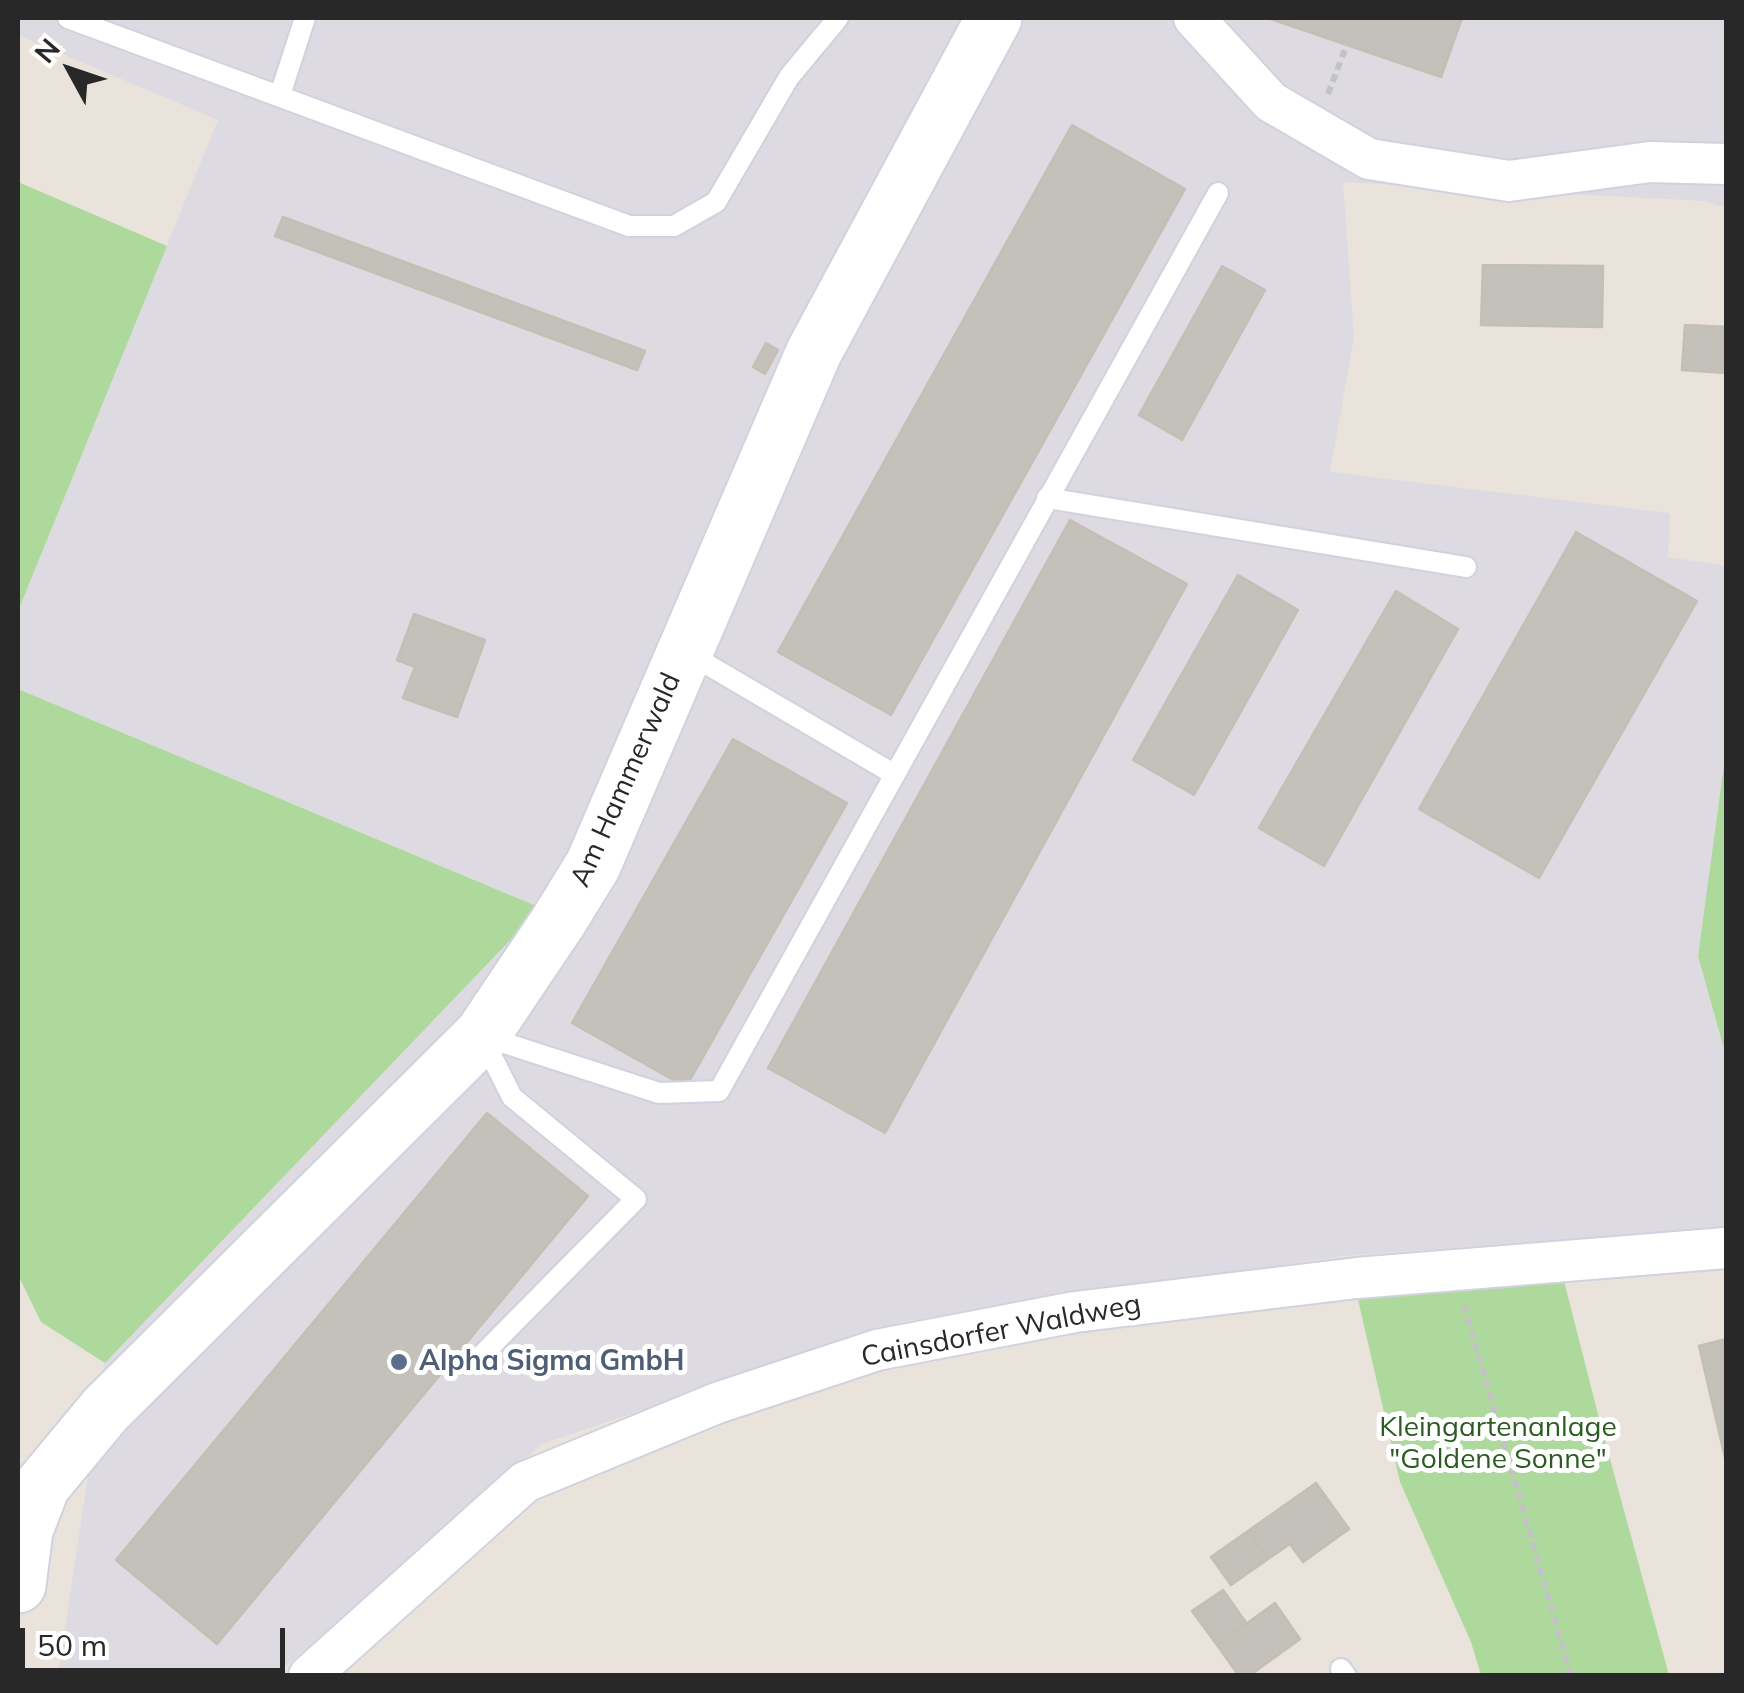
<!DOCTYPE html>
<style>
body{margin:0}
#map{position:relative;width:1744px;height:1693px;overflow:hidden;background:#e9e3db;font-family:Mulish,sans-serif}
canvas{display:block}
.frame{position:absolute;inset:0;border:20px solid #282828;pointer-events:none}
.north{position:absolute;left:20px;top:20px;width:100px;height:100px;-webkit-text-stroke:8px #fff;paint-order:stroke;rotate:310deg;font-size:28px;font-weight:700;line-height:40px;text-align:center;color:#282828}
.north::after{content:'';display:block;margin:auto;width:35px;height:45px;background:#282828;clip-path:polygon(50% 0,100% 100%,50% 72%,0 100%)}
.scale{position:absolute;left:20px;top:1628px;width:265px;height:45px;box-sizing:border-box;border:5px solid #282828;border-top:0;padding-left:12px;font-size:30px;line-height:35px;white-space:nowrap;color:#282828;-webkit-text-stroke:8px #fff;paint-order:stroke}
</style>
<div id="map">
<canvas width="1744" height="1693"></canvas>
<div class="frame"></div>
<div class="north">N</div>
<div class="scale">50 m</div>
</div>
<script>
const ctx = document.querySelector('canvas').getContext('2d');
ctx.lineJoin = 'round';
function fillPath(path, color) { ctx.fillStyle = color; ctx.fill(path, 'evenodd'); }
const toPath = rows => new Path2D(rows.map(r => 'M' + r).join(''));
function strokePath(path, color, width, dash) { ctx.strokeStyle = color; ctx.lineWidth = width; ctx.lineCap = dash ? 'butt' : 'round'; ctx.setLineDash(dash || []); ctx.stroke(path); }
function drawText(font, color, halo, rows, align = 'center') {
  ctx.font = font + ' Mulish,sans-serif'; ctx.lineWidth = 10; ctx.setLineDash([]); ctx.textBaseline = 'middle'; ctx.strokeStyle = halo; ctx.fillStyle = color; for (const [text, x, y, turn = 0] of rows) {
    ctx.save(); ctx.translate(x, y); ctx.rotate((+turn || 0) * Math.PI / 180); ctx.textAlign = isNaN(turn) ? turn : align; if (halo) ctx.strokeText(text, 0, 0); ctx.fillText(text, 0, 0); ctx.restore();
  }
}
const industrial = toPath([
 [18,18,1726,18,1726,208,1704,201,1343,182,1354,337,1330,472,1670,513,1668,557,1726,566,1726,750,1698,956,1726,1056,1726,1227,1343,1256,906,1321,542,1444,276,1675,58,1675,105,1363,541,908,18,689,18,611,218,120,18,35]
]);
const green = toPath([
 [18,182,167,246,18,611],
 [18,689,541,908,105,1363,41,1322,18,1275],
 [1726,750,1726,1056,1698,956],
 [1562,1273,1602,1430,1669,1675,1481,1675,1471,1642,1400,1482,1356,1291]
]);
const building = toPath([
 [1268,18,1462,18,1441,77,1268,18],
 [1072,125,1185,189,891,715,778,652,1072,125],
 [283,217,645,351,637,370,275,236,283,217],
 [1483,265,1603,266,1602,327,1481,325,1483,265],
 [1222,266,1265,290,1182,440,1139,415,1222,266],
 [1685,325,1726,327,1726,373,1682,370,1685,325],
 [766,343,778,350,765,374,753,367,766,343],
 [1070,520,1187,584,885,1133,768,1068,1070,520],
 [1576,532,1697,601,1539,878,1419,809,1576,532],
 [1238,575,1298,610,1194,795,1133,760,1238,575],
 [1396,591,1458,629,1324,866,1259,828,1396,591],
 [414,614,485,640,457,717,403,698,415,667,397,660,414,614],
 [733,739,847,803,686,1087,572,1023,733,739],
 [487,1113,588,1196,217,1644,116,1560,487,1113],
 [1726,1339,1726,1462,1699,1346,1726,1339],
 [1316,1483,1349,1529,1303,1562,1290,1544,1268,1559,1248,1531,1316,1483],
 [1248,1531,1268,1559,1231,1585,1211,1557,1248,1531],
 [1223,1590,1247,1624,1217,1645,1192,1611,1223,1590],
 [1275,1603,1300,1639,1249,1676,1239,1676,1217,1645,1275,1603]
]);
const path = toPath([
 [1328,94,1347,44],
 [1464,1305,1571,1676]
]);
const service = toPath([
 [68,18,629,226,674,226,716,202,789,77,838,18],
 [280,95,305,18],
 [1047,498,1466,567],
 [686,652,892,773],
 [486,1037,659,1093,719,1091,1218,193],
 [482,1355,636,1199,512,1097,482,1037],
 [1341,1669,1346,1676]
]);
const minor = toPath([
 [1194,18,1271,102,1369,159,1509,181,1650,162,1726,164],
 [309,1676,525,1482,717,1403,877,1350,1075,1312,1357,1278,1726,1248]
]);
const secondary = toPath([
 [18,1585,25,1530,42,1486,105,1410,482,1035,558,922,593,865,814,352,994,18]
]);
const markers = [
 [399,1362,10,"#5c6f8a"]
];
const streetNames = [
 ["Am Hammerwald",626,780,-66],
 ["Cainsdorfer Waldweg",1001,1331,-11]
];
const serviceNames = [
 ["Alpha Sigma GmbH",419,1362]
];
const parkNames = [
 ["Kleingartenanlage",1498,1428],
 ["\"Goldene Sonne\"",1498,1460]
];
fillPath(industrial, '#dddbe1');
fillPath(green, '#aed99d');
fillPath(building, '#c4c0ba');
strokePath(building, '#c3bfb5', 2.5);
strokePath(service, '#d0d2df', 24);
strokePath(minor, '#d0d2df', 44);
strokePath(secondary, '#d0d2df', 59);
strokePath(path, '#c3c3c3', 6, [8, 5]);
strokePath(service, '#fff', 20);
strokePath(minor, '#fff', 40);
strokePath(secondary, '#fff', 55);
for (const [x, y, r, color] of markers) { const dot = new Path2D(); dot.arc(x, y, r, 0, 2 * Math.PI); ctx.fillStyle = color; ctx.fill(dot); strokePath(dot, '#fff', 4); }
drawText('28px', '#282828', '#fff', streetNames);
drawText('bold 28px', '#4e5e75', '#fff', serviceNames, 'left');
drawText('28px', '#2a5b21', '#fff', parkNames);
</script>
